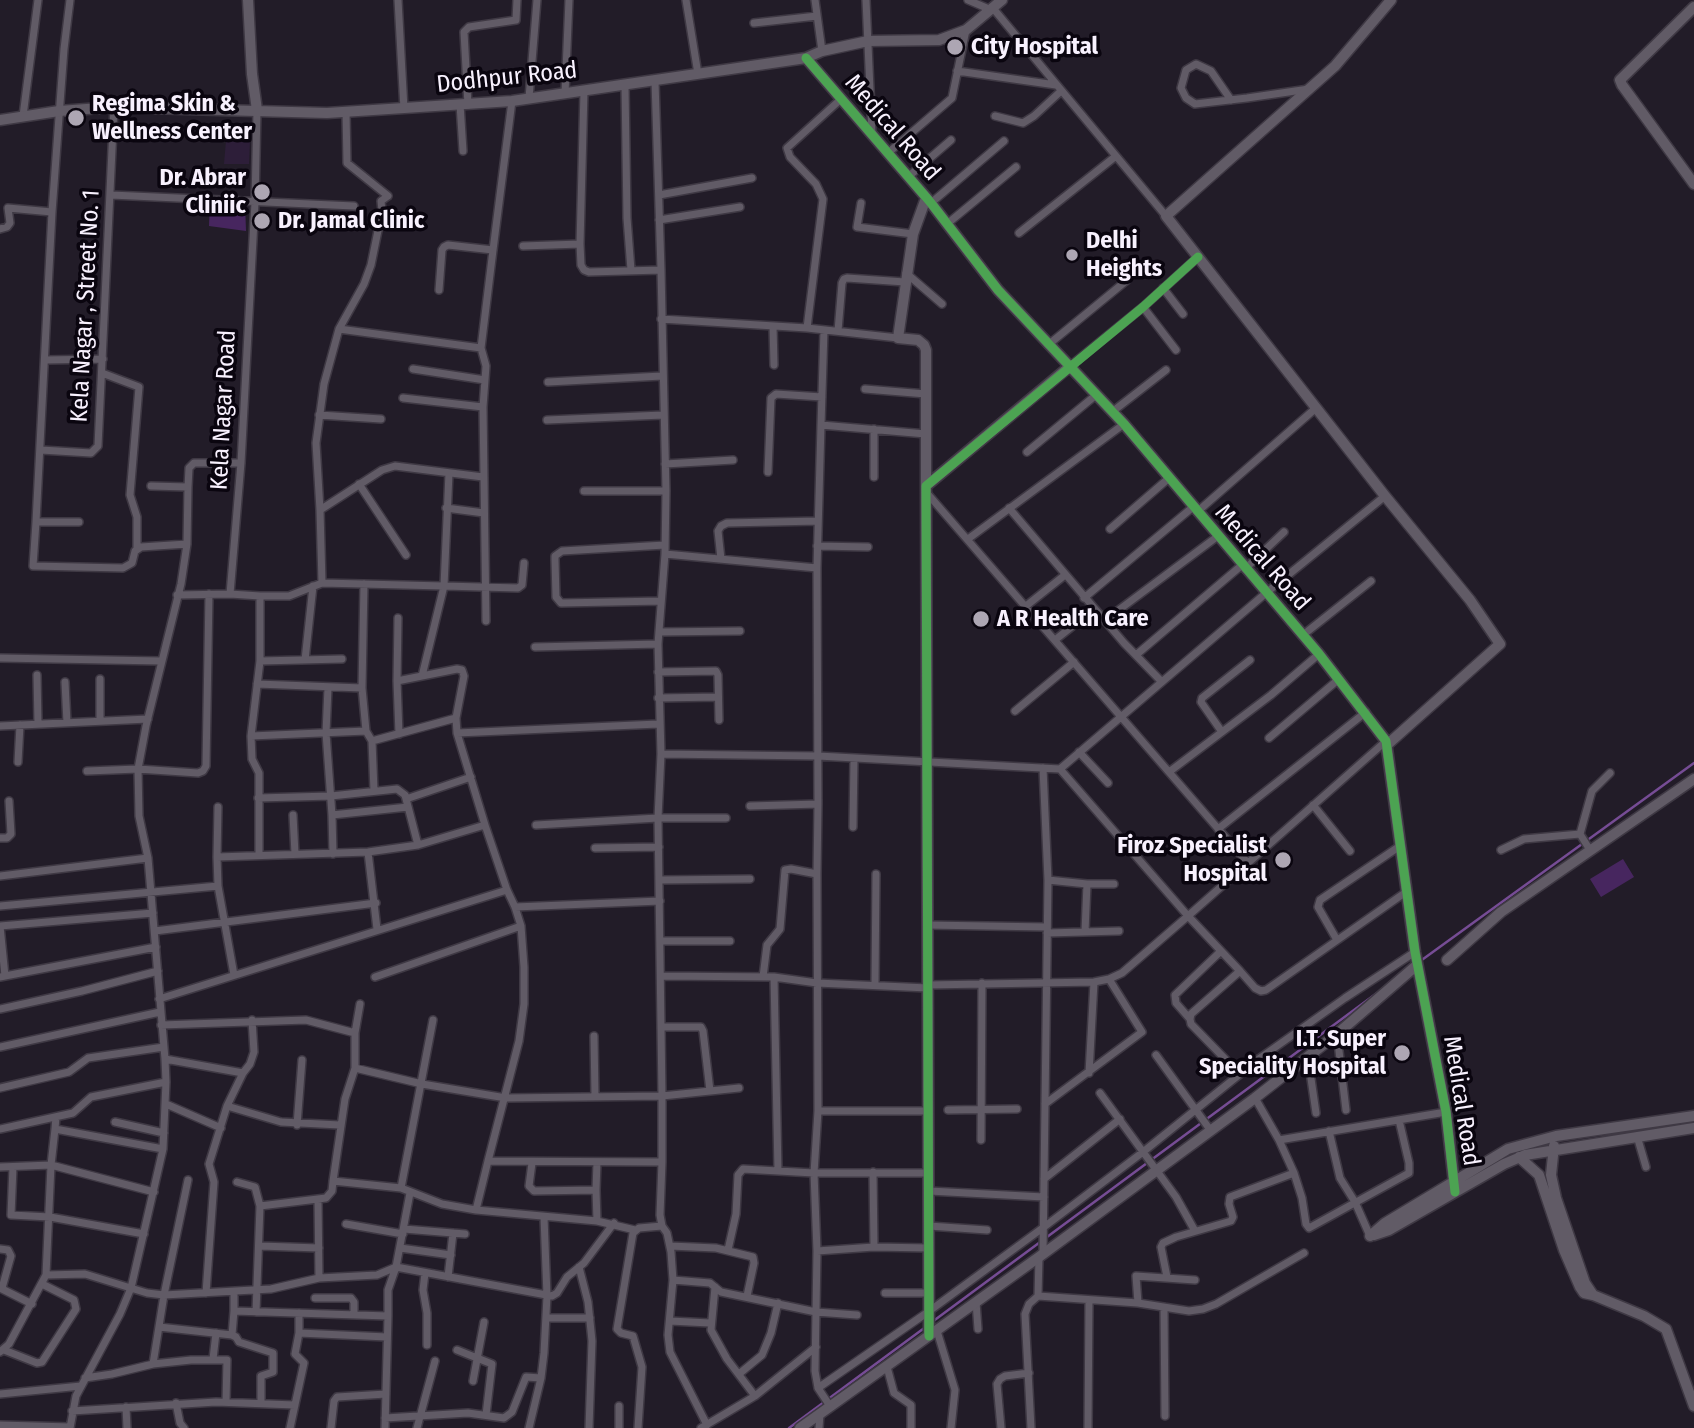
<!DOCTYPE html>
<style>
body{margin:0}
canvas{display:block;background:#221c28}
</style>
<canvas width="1694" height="1428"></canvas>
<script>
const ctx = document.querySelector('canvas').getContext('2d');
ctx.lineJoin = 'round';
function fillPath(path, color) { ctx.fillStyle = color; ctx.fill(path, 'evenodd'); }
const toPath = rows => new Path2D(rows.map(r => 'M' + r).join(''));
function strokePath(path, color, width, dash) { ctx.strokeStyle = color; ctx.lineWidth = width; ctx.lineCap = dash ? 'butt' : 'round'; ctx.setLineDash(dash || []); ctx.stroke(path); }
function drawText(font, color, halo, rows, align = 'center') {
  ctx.font = font + ' "Fira Sans Condensed",sans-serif'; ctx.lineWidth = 7; ctx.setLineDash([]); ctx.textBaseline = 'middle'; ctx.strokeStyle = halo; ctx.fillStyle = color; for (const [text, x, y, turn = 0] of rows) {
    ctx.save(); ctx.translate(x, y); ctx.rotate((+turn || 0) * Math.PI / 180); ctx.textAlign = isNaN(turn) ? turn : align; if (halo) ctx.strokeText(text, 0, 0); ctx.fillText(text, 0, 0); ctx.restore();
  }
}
const built = toPath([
 [250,140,249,164,224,164,226,141]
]);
const green = toPath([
 [210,201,245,203,246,231,209,226],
 [1623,859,1634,877,1601,897,1590,879]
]);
const stream = toPath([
 [1419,962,1694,763],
 [932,1322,1377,993],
 [789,1428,927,1326]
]);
const street = toPath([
 [398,0,404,109],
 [686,0,698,74],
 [815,0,822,51],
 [866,0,872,134],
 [968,0,989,9],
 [992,7,1166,216],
 [754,23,817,16],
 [957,71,1056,85],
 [625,86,627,218,631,270],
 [565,94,569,0],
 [529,98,537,0],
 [1231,100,1211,71,1196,64,1186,70,1181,88,1186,98,1195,104,1247,98,1309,89],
 [460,104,463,151],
 [468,105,464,32,469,27,516,20,517,0],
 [257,110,255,202,241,463,230,594,260,596,260,661,251,736,252,759,259,773,259,855],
 [346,112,347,163,388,196,381,201,382,211,371,265,364,284,339,329,324,384,316,443,320,510,382,470,395,466,483,477],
 [23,116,38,0],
 [995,116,1023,123,1034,116,1061,91],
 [888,153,952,98,966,30],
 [908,177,951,140],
 [111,195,354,206],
 [659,195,752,178],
 [861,203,857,227,913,234],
 [931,203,1004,141],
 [659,220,740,207],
 [947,224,1016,167],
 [0,229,7,227,10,223,8,208,52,212],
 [1019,233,1116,156],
 [580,244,584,91],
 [523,246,580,244,581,265,584,270,589,272,661,270,655,81],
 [493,250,512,101],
 [661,270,666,491,665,554,658,644,661,754,658,818,662,1096,739,1088],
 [906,273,942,304],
 [1163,288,1183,314],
 [439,290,442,250,444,247,448,245,493,250,481,348],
 [1143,307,1176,350],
 [661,319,807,328,898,338],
 [773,326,774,365],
 [807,328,823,199,816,184,790,157,787,148,841,99],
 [339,329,481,348,486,366,483,407],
 [838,331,842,283,844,279,847,278,905,282],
 [1048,345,1126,281],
 [45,360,103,359],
 [1069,367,1143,307,1198,257],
 [413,369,485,380],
 [102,373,139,387,130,495,137,517,137,549],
 [548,382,662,376],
 [865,389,926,394],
 [403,398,483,407,486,621],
 [1112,412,1166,370],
 [319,415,381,419],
 [547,420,663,415],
 [821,425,824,330],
 [41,450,91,453,98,446,114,107],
 [1027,452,1096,395],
 [665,464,733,460],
 [768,472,771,398,776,394,822,397],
 [874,477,874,429],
 [359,484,406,555],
 [151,486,188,487,189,468,194,463,241,463],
 [584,491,666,491],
 [926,492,1247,862],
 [446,508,484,513],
 [1009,508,1124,643,1162,682],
 [320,510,322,583],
 [1197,512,1316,408],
 [36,522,52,212,64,49,70,0],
 [1110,529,1169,478],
 [968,539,1124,424],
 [187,544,188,487],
 [817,546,868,547],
 [665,554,817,568,821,425,926,434],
 [721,559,718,531,721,526,727,523,818,521],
 [1245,569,1284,532],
 [177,595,230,594],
 [260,596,289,596,322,583,444,586,449,473],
 [1084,598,1193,507],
 [661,601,561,603,556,597,555,560,555,556,562,551,665,545],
 [1026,606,1065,575],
 [1104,621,1218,536],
 [659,632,740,631],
 [1303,635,1371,581],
 [1055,640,1094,609],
 [535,647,658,644],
 [1136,655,1242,565],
 [0,658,161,661],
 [305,660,313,586],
 [260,661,342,659],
 [658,672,716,671,718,675,719,720],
 [37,675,38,724],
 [422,676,444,586,518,588,522,585,524,563],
 [397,681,398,618],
 [65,682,67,723],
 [257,684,362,688,364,584],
 [328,688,326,733,332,815],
 [658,698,718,697],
 [1015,711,1074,662],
 [100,721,100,679],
 [0,726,148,719],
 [366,731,372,741,374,791],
 [1222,732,1201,702,1202,698,1250,660],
 [457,733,658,724],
 [399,734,397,681,457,669,462,670,464,676,456,718],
 [251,736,366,731,362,688],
 [1269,738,1339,679],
 [372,741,456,718,457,733,485,825,507,890,515,907,521,926,524,967,524,1004,519,1041,488,1161],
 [1079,752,1108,783],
 [661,754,818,756,1060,769,1188,916,1240,971,1191,1014,1190,1019,1191,1024,1231,1065],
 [18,762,20,725],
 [1043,768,1048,880,1043,1254],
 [1060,769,1266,593,1385,496],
 [87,771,138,769,198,773,203,771,206,766,209,594],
 [1169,772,1271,695,1319,654],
 [258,798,331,796,397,789,405,795,418,845],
 [406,799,471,777],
 [1313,805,1350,851],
 [750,806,818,804,817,568],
 [293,815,295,854],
 [536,825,658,818,726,818],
 [853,827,854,758],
 [1218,829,1366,712],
 [0,838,7,838,11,834,9,801],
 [595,848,659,847],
 [1501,850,1524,839,1580,834],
 [1590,850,1580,834,1592,791,1610,773],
 [368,852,377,929],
 [333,854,332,815,408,807],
 [217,857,218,807],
 [817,874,818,1111,814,1173,817,1251,815,1371,818,1388,830,1406],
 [0,876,148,858],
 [660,880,750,879],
 [1048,880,1087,884,1085,932],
 [1087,884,1114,884],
 [218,886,234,975],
 [0,906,218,886,217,857,368,852,418,845,485,825],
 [515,907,660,901],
 [927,925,1047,927],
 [0,926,153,913],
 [155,931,376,903],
 [1047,933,1119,931],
 [1337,940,1318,907,1320,900,1400,846],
 [661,941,730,941],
 [1240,971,1255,988,1261,991,1266,990,1406,892],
 [5,976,156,947],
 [661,976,774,977,817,983,928,988],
 [0,977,5,976,0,926],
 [375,977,521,926],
 [763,977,767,945,780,929,785,870,791,869,817,874,818,804],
 [774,977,778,1171],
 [875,984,876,874],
 [928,985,1094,982,1109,979,1122,973,1188,916,1386,741],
 [159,999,507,890],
 [0,1009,82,991,158,971],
 [1190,1019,1176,1003,1175,995,1221,951],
 [433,1020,401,1188,442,1204,476,1210,597,1221,635,1230],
 [161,1025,306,1020,355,1033,360,1004],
 [662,1027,701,1027,703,1031,710,1091],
 [355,1033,355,1068,345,1099,333,1181,401,1188],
 [1337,1034,1346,1110],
 [594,1036,595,1096],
 [0,1047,160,1012],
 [1156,1055,1211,1131],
 [1308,1058,1316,1113],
 [165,1059,243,1073,227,1106,281,1122,340,1125],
 [355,1068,422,1084,506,1098,662,1096,662,1162,488,1161,476,1210],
 [243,1073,250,1064,254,1052,252,1020],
 [1089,1073,1094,982],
 [0,1088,69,1072,88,1058,164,1047],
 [1100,1093,1176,1197,1195,1231],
 [1255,1098,1279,1140,1294,1173,1302,1198,1306,1224,1309,1228,1409,1173,1409,1163,1399,1120],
 [166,1104,221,1128],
 [1045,1104,1142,1032,1109,979],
 [948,1110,1017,1109],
 [818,1111,928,1111],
 [56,1117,55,1129,163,1149],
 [115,1122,164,1133],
 [297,1125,302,1060],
 [0,1129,73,1113,91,1097,166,1082],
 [1329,1131,1340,1178,1355,1202,1370,1236],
 [1637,1136,1646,1167],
 [981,1140,982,983],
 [1279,1140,1446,1112],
 [532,1163,529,1186,534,1191,596,1190,597,1162],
 [0,1167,51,1165,154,1192],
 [13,1167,11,1215,50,1217,144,1234],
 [873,1172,874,1247],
 [1044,1179,1120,1119],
 [188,1180,164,1295,271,1289,319,1278,377,1275,396,1267,552,1296,557,1293,567,1277,584,1263,614,1223],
 [237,1182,255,1187,260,1206,256,1312],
 [596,1190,597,1221],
 [929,1191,1044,1197],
 [318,1200,319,1278],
 [260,1206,326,1198,332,1191,333,1181],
 [346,1224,403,1234],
 [662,1226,667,1233,671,1252,673,1280,668,1335,670,1352,707,1425],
 [929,1226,987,1230],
 [404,1229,465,1234],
 [260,1246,319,1248],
 [670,1246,716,1248,753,1257,754,1263,747,1296],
 [400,1248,451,1255],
 [0,1249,8,1250,11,1256,2,1288],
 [728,1250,736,1214,738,1175,743,1169,814,1173,929,1173],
 [817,1251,874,1247,929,1248],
 [1039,1257,1038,1296,1138,1303,1189,1311,1203,1309,1216,1304,1304,1253],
 [579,1267,588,1302,592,1341,589,1428],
 [425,1273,423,1290,427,1313,427,1345],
 [46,1275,85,1274,147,1293,164,1295,153,1364,191,1360,227,1360,226,1402],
 [448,1277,453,1233],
 [1167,1277,1161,1247,1163,1243,1176,1237,1231,1221,1233,1217,1229,1204,1230,1197,1294,1173],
 [673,1280,710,1283,721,1292,816,1312,857,1315],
 [0,1288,32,1304],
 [234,1292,234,1311],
 [206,1293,214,1182,209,1164,227,1106],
 [885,1293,929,1293],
 [315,1298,351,1298,354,1302,354,1315],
 [976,1302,978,1329],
 [1138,1303,1136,1276,1195,1280],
 [1164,1307,1165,1416],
 [299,1313,299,1333],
 [546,1318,590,1318],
 [670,1321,710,1323],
 [159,1327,232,1335,234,1311,388,1316,388,1290,396,1267,410,1193],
 [937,1331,955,1390,951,1428],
 [232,1335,236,1337,239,1342,273,1353,273,1372,261,1376,261,1403],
 [4,1350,37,1363,42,1362,76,1309,74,1300,42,1284],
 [457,1350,492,1364,486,1415],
 [0,1352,9,1344,46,1275,51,1165,55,1129],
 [213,1359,216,1333],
 [887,1367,894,1393,911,1405,911,1428],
 [739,1374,762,1355,771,1333,778,1303],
 [85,1378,112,1374,153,1364],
 [473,1381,484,1322],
 [818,1388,928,1312,1044,1227,1143,1152,1260,1058,1345,998,1415,952],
 [0,1394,81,1386],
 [755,1396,816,1347],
 [176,1403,180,1423,184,1428],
 [126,1407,127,1428],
 [72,1411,216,1402,295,1405],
 [385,1418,468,1413,504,1418,512,1412,526,1377,541,1378],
 [0,1425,70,1427],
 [70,1428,76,1396,120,1314,131,1288,163,1149,166,1082,165,1059,148,858,139,816,138,769,146,726,181,584,187,544,141,547,135,551,132,563,123,568,33,566,36,522,79,522],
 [290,1428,304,1363,295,1354,299,1333,387,1337],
 [331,1428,334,1401,337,1397,386,1394],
 [385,1428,388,1316],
 [417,1428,435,1361],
 [529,1428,541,1378,544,1353,547,1296,544,1217],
 [619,1428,619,1406],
 [638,1428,642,1367,633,1336,621,1333,617,1329,633,1233,639,1228,662,1226,660,1215,662,1162],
 [701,1428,755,1396,727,1359,711,1330,715,1287],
 [819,1428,820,1414],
 [1001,1428,997,1384,1000,1379,1005,1376,1029,1373],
 [1031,1428,1025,1314,1029,1304,1038,1296],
 [1088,1428,1089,1300]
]);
const secondary = toPath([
 [248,0,252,74,257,110],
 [1694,7,1620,80,1622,85,1694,184],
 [806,58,931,203,998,290,1124,424,1319,654,1386,741,1415,952,1446,1112,1455,1192],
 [0,120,59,111,114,107,327,113,512,101,806,58,822,51,868,41,939,40,966,30,1002,0],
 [926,486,926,350,924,345,918,340,898,338,913,234,926,198],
 [1388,744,1500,644,1470,600,1385,496,1166,216,1335,66,1391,0],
 [1447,960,1501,912,1694,779],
 [1554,1146,1551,1175,1556,1198,1585,1283,1593,1295],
 [1519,1157,1539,1175,1564,1250,1580,1287,1584,1293,1593,1295,1644,1316,1666,1329,1694,1406],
 [1374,1235,1389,1230,1504,1164,1525,1155,1694,1128],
 [1370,1236,1385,1223,1508,1149,1556,1136,1694,1116],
 [929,1336,926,486,1069,367],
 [800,1428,1039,1257,1255,1098,1337,1034,1417,965]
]);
const cycleway = toPath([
 [806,58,931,203,998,290,1124,424,1319,654,1386,741,1415,952,1446,1112,1455,1192],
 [929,1336,926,486,1143,307,1198,257]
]);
const markers = [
 [955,47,9,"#ada6b3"],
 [76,118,9,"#ada6b3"],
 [262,192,9,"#ada6b3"],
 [262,221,9,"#ada6b3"],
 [1072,255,7,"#ada6b3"],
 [981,619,9,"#ada6b3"],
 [1283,860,9,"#ada6b3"],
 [1402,1053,9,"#ada6b3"]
];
const poiNames = [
 ["City Hospital",971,47],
 ["Regima Skin &",92,104],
 ["Wellness Center",92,132],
 ["Dr. Abrar",246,178,"right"],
 ["Cliniic",246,206,"right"],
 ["Dr. Jamal Clinic",278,221],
 ["Delhi",1086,241],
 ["Heights",1086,269],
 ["A R Health Care",997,619],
 ["Firoz Specialist",1267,846,"right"],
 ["Hospital",1267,874,"right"],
 ["I.T. Super",1386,1039,"right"],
 ["Speciality Hospital",1386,1067,"right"]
];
const streetNames = [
 ["Dodhpur Road",507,78,-6],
 ["Medical Road",892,128,49],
 ["Kela Nagar , Street No. 1",86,306,-87],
 ["Kela Nagar Road",224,410,-87],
 ["Medical Road",1262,558,49],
 ["Medical Road",1461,1101,81]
];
fillPath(built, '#2d1e39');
fillPath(green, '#47265f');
strokePath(stream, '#764c95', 2.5);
strokePath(street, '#3f3944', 10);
strokePath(secondary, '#3f3944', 13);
strokePath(street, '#615b66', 7);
strokePath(secondary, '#615b66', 10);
strokePath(cycleway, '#4ca352', 9);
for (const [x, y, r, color] of markers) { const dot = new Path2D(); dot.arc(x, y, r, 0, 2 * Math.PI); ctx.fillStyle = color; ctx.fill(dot); strokePath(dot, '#0a050f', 2.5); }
drawText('bold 24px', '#f8f1fe', '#0a050f', poiNames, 'left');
drawText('24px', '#f8f1fe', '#0a050f', streetNames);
</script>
